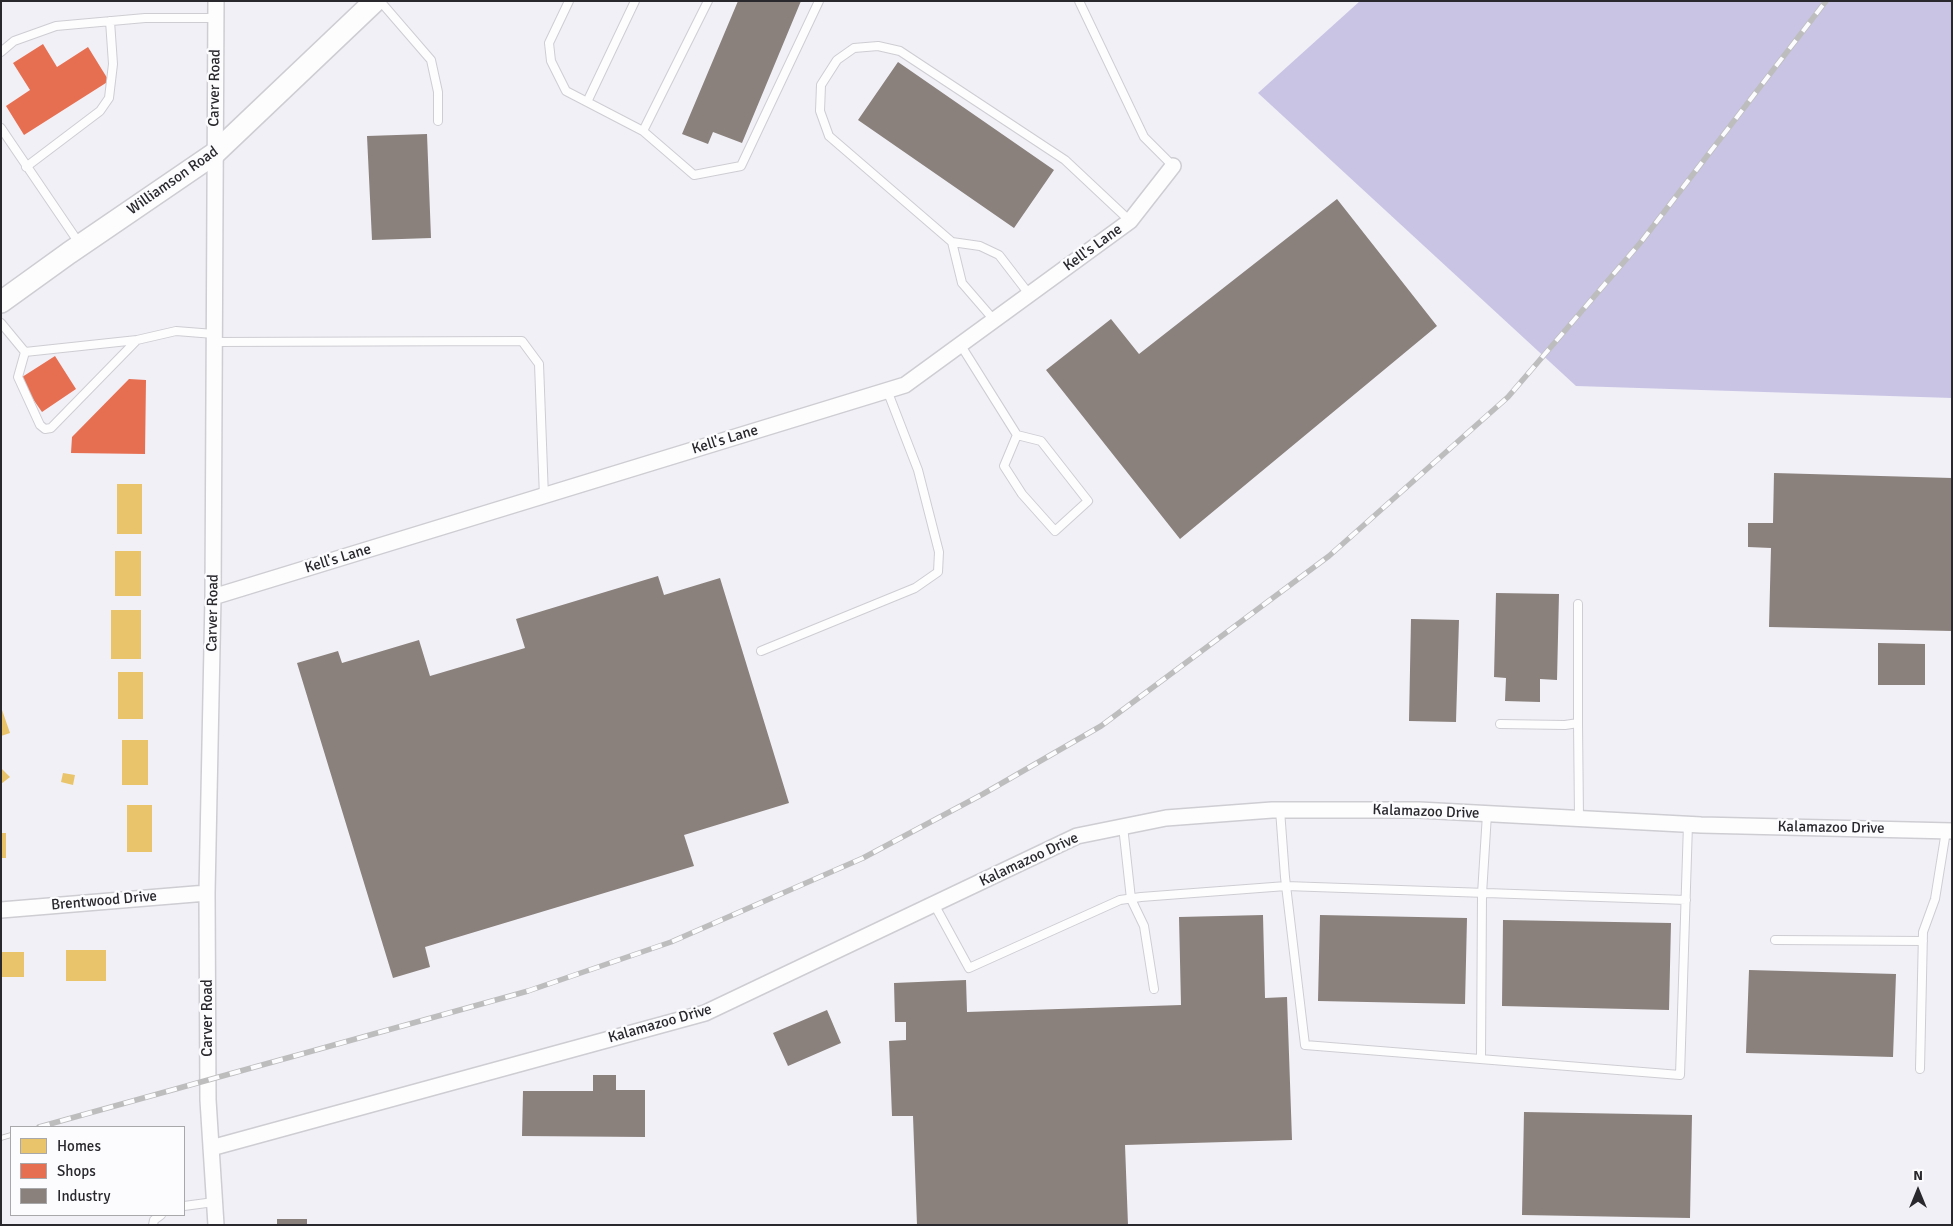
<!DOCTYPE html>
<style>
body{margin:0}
#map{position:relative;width:1953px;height:1226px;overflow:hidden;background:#f1f0f7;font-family:Signika,sans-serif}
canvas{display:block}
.frame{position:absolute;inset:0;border:2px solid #29282d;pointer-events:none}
.legend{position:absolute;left:10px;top:1126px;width:175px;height:90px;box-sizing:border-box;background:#fcfcfe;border:1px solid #a8a7aa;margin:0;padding:6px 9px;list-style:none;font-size:15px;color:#29282d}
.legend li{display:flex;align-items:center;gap:10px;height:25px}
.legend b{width:25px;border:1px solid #a8a7aa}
.north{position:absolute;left:1893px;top:1166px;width:50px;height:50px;-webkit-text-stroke:4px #fcfcfe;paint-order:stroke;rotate:0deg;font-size:14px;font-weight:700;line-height:20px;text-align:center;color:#29282d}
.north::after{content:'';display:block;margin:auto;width:18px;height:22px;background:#29282d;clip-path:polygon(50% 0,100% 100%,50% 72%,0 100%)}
</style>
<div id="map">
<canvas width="1953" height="1226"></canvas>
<div class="frame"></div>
<ul class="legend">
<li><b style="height:14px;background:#e9c46a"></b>Homes</li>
<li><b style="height:14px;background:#e76f51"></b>Shops</li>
<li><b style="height:14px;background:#8a817c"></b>Industry</li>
</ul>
<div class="north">N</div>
</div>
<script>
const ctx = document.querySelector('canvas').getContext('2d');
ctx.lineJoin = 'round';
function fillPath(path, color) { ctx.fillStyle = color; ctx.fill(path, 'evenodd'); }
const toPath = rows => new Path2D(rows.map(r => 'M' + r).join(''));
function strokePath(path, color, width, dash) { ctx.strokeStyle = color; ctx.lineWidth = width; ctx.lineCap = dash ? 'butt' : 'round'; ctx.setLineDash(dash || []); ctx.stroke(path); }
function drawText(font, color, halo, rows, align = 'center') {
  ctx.font = font + ' Signika,sans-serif'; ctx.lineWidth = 5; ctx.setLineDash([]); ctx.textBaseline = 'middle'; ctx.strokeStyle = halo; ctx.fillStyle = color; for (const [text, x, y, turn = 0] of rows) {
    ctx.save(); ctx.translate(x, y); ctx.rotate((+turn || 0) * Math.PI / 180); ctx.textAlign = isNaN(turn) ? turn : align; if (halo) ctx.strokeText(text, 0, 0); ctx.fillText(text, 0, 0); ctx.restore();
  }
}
const forest = toPath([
 [1360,1,1952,1,1952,398,1576,386,1258,93]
]);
const homes = toPath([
 [117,484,142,484,142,534,117,534],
 [115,551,141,551,141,596,115,596],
 [111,610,141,610,141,659,111,659],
 [118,672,143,672,143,719,118,719],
 [1,707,10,733,1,736],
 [122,740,148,740,148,785,122,785],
 [1,768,10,777,1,784],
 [63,773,75,775,73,785,61,782],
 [127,805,152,805,152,852,127,852],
 [1,833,6,833,6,858,1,858],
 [66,950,106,950,106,981,66,981],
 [1,952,24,952,24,977,1,977]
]);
const shops = toPath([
 [43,44,57,67,88,47,109,81,24,135,6,106,30,90,13,63],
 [55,356,76,389,42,412,19,379],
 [129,379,146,380,145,454,71,453,72,437]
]);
const industry = toPath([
 [738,1,801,1,742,143,713,132,708,144,682,134],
 [898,62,1054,170,1014,228,858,120],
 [427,134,431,238,372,240,367,136],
 [1337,199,1437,326,1180,539,1046,370,1111,319,1139,354],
 [1774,473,1952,478,1952,631,1769,627,1771,548,1748,547,1748,523,1773,523],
 [658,576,664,595,720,578,789,803,684,835,694,866,425,947,430,967,393,978,297,663,338,651,342,663,419,640,430,676,525,648,516,619],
 [1496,593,1559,594,1557,680,1540,679,1540,702,1505,701,1506,678,1494,677],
 [1411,619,1459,620,1456,722,1409,721],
 [1878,643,1925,644,1925,685,1878,685],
 [1263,915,1265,998,1287,997,1292,1140,1125,1145,1128,1225,917,1225,913,1116,892,1116,889,1041,906,1040,906,1022,895,1022,894,983,966,980,967,1012,1181,1005,1179,917],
 [1320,915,1467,918,1465,1004,1318,1001],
 [1503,920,1671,923,1669,1010,1502,1006],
 [1749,970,1896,974,1893,1057,1746,1053],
 [827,1010,841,1043,788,1066,773,1033],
 [593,1075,616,1075,616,1090,645,1090,645,1137,522,1136,523,1091,593,1091],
 [1524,1112,1692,1115,1690,1218,1522,1215],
 [277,1219,307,1219,307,1225,277,1225]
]);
const service = toPath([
 [380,1,431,60,438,92,438,121],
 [569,1,549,43,551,61,566,91,643,131,694,175,741,166,819,1],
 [1079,1,1144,137,1173,166],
 [1,52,14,41,56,26,145,18,215,18],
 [587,102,635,1],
 [1,128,79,243],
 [643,131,708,1],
 [26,167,100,111,109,98,113,64,110,21],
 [952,242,829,136,820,111,821,85,837,60,854,48,878,46,900,51,1065,160,1130,221],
 [994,320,962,283,952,242,980,246,999,255,1029,294],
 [1,323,25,352,137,340],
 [214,342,522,341,539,364,544,497],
 [960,344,1017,435,1041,441,1088,501,1055,531,1022,494,1004,466,1017,435],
 [25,352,18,377,40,425,45,429,51,428,137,340,176,331,214,334],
 [761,651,915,588,938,572,939,552,918,470,887,390],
 [1578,723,1579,818],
 [1500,724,1565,725,1578,723,1578,604],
 [1280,810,1285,877,1305,1045,1680,1075,1688,824],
 [1123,826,1131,899,1144,926,1154,989],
 [934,904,969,968,1120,900,1141,897,1286,886,1686,900],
 [1775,940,1923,941],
 [1481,1059,1482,894,1487,814],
 [1920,1069,1923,932,1935,899,1946,831],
 [184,1206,214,1202],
 [153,1225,154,1220,161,1215]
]);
const minor = toPath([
 [213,597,905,385,1130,221,1173,166],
 [1,910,207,893],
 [211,1148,705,1013,1077,836,1166,818,1272,810,1419,810,1701,825,1952,831],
 [216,1225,208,1100,207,893,213,597,216,1]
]);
const secondary = toPath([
 [1,302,69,253,214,154,375,1]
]);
const rail = toPath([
 [39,1127,528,991,671,942,863,858,983,794,1101,726,1329,556,1508,397,1641,242,1826,1],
 [1,1138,11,1135]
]);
const streetNames = [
 ["Carver Road",215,88,-89],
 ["Williamson Road",173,181,-35],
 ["Kell's Lane",1093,248,-36],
 ["Kell's Lane",725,440,-17],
 ["Kell's Lane",338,559,-17],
 ["Carver Road",213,613,-89],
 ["Kalamazoo Drive",1426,812,2],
 ["Kalamazoo Drive",1831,828,1],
 ["Kalamazoo Drive",1029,860,-25],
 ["Brentwood Drive",104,901,-5],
 ["Carver Road",208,1018,-90],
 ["Kalamazoo Drive",660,1024,-16]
];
fillPath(forest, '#cac4e4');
fillPath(homes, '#e9c46a');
fillPath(shops, '#e76f51');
fillPath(industry, '#8a817c');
strokePath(service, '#cecdd2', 10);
strokePath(minor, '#cecdd2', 18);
strokePath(secondary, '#cecdd2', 24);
strokePath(service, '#fdfdfe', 8);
strokePath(minor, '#fdfdfe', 15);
strokePath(secondary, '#fdfdfe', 21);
strokePath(rail, '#bdbdbe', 5.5);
strokePath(rail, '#fcfcfe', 4, [11]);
drawText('15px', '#29282d', '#fcfcfe', streetNames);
</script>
